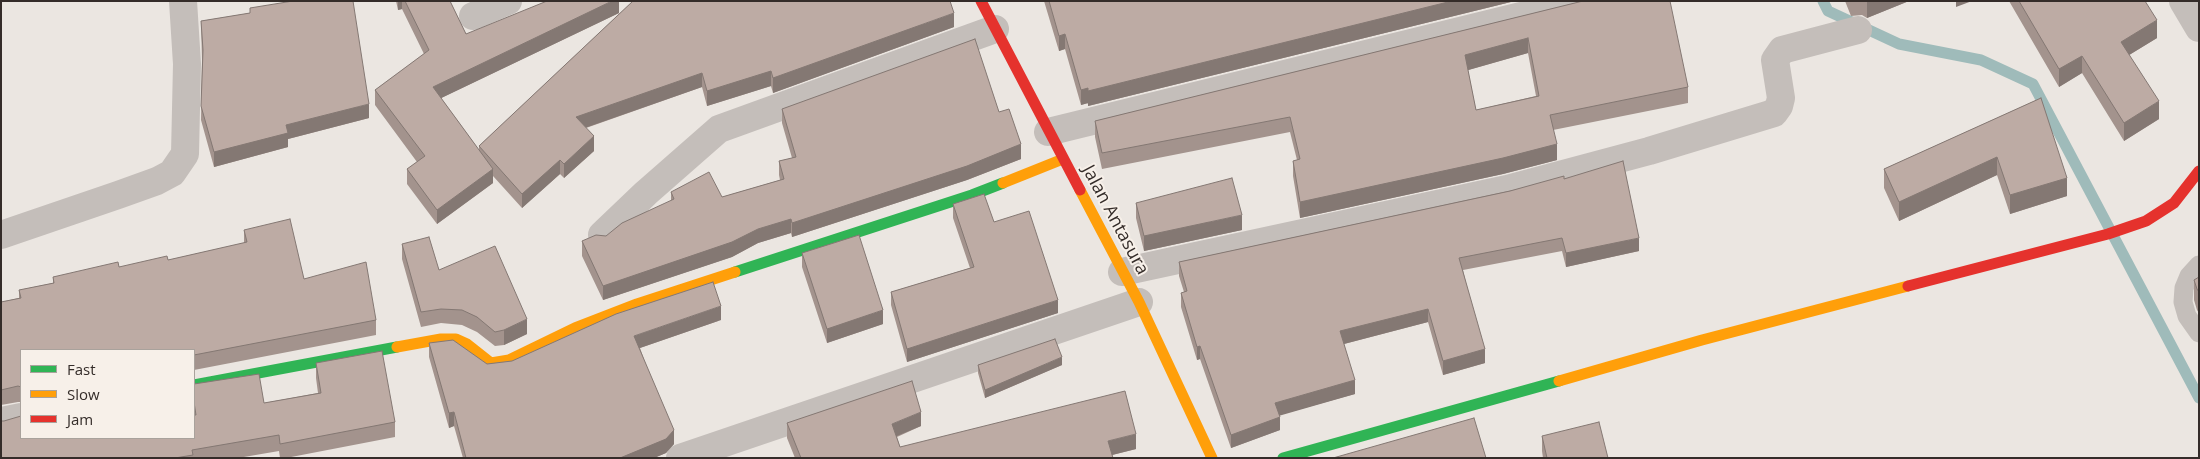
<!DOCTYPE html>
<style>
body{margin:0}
#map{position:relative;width:2200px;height:459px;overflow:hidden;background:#ebe6e1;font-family:"Open Sans",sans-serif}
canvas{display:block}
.frame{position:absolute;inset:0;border:2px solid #342c29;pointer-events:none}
.legend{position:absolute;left:20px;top:349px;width:175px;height:90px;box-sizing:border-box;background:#f7f0e9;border:1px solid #a9a29c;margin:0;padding:6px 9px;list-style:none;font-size:15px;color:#342c29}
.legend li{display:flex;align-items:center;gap:10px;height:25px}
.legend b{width:25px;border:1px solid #a9a29c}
</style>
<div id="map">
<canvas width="2200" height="459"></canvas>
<div class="frame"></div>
<ul class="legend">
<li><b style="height:6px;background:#30b455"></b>Fast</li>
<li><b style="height:6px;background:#ff9f0a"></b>Slow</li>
<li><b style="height:6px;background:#e5322d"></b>Jam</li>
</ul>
</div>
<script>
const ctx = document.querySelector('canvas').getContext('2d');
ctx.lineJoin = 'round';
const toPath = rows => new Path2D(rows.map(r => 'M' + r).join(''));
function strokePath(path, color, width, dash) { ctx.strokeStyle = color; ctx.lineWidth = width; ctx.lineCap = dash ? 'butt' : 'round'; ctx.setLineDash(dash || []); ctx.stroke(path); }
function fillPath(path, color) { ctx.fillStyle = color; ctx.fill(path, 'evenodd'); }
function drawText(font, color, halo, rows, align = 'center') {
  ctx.font = font + ' "Open Sans",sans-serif'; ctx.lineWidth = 4; ctx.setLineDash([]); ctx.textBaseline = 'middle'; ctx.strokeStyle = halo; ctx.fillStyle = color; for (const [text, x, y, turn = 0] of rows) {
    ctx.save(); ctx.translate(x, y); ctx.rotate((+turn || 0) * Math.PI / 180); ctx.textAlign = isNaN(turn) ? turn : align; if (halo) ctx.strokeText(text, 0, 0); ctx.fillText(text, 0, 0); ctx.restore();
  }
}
const stream = toPath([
 [1823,1,1828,11,1899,44,1981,60,2033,84,2199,398]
]);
const lane = toPath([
 [2199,265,2189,276,2184,288,2183,302,2187,316,2199,333]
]);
const street = toPath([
 [2183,1,2199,28],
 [473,16,508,1],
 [1048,132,1582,1],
 [1,235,118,195,157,181,172,173,185,154,187,64,183,1],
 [602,235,646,193,719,129,995,29],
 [1122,272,1507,189,1649,151,1774,113,1779,106,1781,98,1775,60,1782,50,1858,30],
 [1,421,21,417],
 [680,458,1139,302]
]);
const fast = toPath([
 [735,272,972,195,1003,183],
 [194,385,397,347],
 [1283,458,1559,381]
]);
const slow = toPath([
 [1003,183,1063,159],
 [1080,190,1139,302,1212,458],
 [397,347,441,339,456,339,467,344,491,363,509,360,575,328,637,304,735,272],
 [1559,381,1702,340,1908,286]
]);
const jam = toPath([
 [981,1,1080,190],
 [1908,286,2108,234,2146,221,2174,203,2199,171]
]);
const wall = toPath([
 [396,1,450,1,466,34,619,1,619,13,441,98,479,150,479,146,633,1,954,27,773,93,771,86,707,106,702,87,586,128,594,151,564,178,560,174,522,208,493,176,493,183,437,224,407,184,407,169,417,162,375,105,375,90,424,54,402,9,398,10],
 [1044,1,1515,1,1088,106,1088,103,1081,105,1065,49,1059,51],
 [1583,1,1688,87,1688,103,1553,130,1557,160,1503,174,1300,218,1293,176,1293,161,1297,160,1290,132,1102,169,1095,137,1095,121],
 [1528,53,1536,96,1476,110,1468,70],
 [1845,1,1909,1,1867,18,1862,15,1851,16],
 [2009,1,2145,1,2157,38,2129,55,2159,119,2124,141,2082,73,2059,87],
 [250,8,369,118,288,139,288,147,214,167,201,120,202,60,201,21,250,13],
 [2041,98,2067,196,2010,214,1997,175,1899,221,1884,188,1884,169],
 [782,109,999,112,1021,159,967,180,792,237,791,233,758,243,732,257,603,300,582,256,582,241,606,236,671,201,671,192,722,197,780,180,779,175,779,161,792,158,782,123],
 [1564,179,1639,251,1566,267,1562,251,1463,270,1485,363,1443,375,1428,322,1344,344,1355,394,1279,415,1280,430,1231,448,1200,359,1197,360,1181,307,1181,293,1184,292,1179,276,1179,262],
 [1136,203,1242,230,1144,251,1136,218],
 [953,204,994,222,1058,313,907,362,891,305,891,292,970,268,953,218],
 [244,230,304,279,376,320,376,335,194,370,194,350,21,350,21,402,18,402,1,405,1,302,19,298,19,290,53,283,53,277,168,260,244,243],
 [402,244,439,270,527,334,504,345,495,346,477,332,462,325,441,323,421,327,402,259],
 [802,253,883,324,827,343,802,267],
 [2199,277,2199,313,2197,310,2194,300,2194,280],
 [721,320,640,348,674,444,666,453,654,458,463,458,454,426,449,428,429,357,429,343,487,364,512,361],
 [316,363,395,422,395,437,286,458,280,458,279,451,238,458,1,458,194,438,194,384,264,403,318,393,316,378],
 [978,365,1062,365,985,398,978,373],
 [787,423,921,426,897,437,900,447,1136,449,1112,455,1113,458,795,458,787,438],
 [1542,436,1608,458,1543,458,1542,451]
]);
const shadedWall = toPath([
 [398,1,402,1,402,9,398,10],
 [612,1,619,1,619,13,433,102,433,87],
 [1452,1,1515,1,1088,106,1088,91],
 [1867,1,1909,1,1867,18],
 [1956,1,1972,1,1956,7],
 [954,13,954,27,773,93,773,78],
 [2157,20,2157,38,2121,60,2121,42],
 [1065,34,1065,49,1059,51,1059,36],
 [1528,38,1528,53,1465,71,1465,55],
 [2082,56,2082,73,2059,87,2059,69],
 [771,71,771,86,707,106,707,91],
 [702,73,702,87,576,131,576,117],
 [1088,88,1088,103,1081,105,1081,90],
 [2159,101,2159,119,2124,141,2124,123],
 [369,104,369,118,288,139,288,147,214,167,214,152,286,125],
 [594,136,594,151,564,178,564,164],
 [1021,144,1021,159,967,180,792,237,792,223],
 [1557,144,1557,160,1503,174,1300,218,1300,202],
 [1997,157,1997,175,1899,221,1899,202],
 [560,160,560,174,522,208,522,194],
 [493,169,493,183,437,224,437,210],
 [2067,178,2067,196,2010,214,2010,195],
 [1242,215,1242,230,1144,251,1144,236],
 [791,219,791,233,758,243,732,257,603,300,603,286,758,229],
 [1639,238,1639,251,1566,267,1566,253],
 [1058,300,1058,313,907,362,907,349],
 [721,306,721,320,634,350,634,336],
 [1428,309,1428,322,1340,345,1340,331],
 [883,310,883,324,827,343,827,329],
 [527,319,527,334,504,345,504,330],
 [1200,346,1200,359,1197,360,1197,347],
 [1485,349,1485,363,1443,375,1443,361],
 [1062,357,1062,365,985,398,985,390],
 [1355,380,1355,394,1275,417,1275,403],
 [454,412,454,426,449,428,449,413],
 [921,412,921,426,892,438,892,424],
 [1280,417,1280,430,1231,448,1231,435],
 [674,430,674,444,666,453,654,458,620,458],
 [1136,434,1136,449,1108,456,1108,441]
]);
const building = toPath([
 [293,1,353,1,369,104,286,125,288,133,214,152,201,106,203,50,201,21,250,13,250,8,293,1],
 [405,1,450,1,466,34,547,1,612,1,433,87,493,169,437,210,407,169,425,156,375,90,429,50,405,1],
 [633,1,950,1,954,13,773,78,771,71,707,91,702,73,576,117,594,136,564,164,560,160,522,194,479,146,633,1],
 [1049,1,1452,1,1088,91,1088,88,1081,90,1065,34,1059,36,1049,1],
 [1583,1,1670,1,1688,87,1550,115,1557,144,1503,158,1300,202,1293,161,1300,159,1290,117,1102,153,1095,121,1583,1],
 [1528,38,1539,96,1476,110,1465,55,1528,38],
 [2019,1,2145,1,2157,20,2121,42,2159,101,2124,123,2082,56,2059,69,2019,1],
 [975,39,999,112,1009,109,1021,144,967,166,792,223,791,219,758,229,732,242,603,286,582,241,596,235,606,236,622,223,674,199,671,192,709,172,722,197,784,179,779,161,796,157,782,109,975,39],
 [2041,98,2067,178,2010,195,1997,157,1899,202,1884,169,2041,98],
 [1623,161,1639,238,1566,253,1562,238,1459,258,1485,349,1443,361,1428,309,1340,331,1355,380,1275,403,1280,417,1231,435,1200,346,1197,347,1181,293,1187,291,1179,262,1510,191,1564,176,1564,179,1623,161],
 [1232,178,1242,215,1144,236,1136,203,1232,178],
 [984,194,994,222,1029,211,1058,300,907,349,891,292,974,267,953,204,984,194],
 [290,219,304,279,366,262,376,320,194,355,194,350,21,350,21,387,18,386,1,390,1,302,21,298,19,290,54,283,53,277,118,262,119,267,167,256,168,260,247,242,244,230,290,219],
 [859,235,883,310,827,329,802,253,859,235],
 [429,237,439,270,495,246,527,319,504,330,495,332,477,317,462,310,441,309,421,312,402,244,429,237],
 [2199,277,2199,292,2197,289,2194,280,2199,277],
 [713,282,721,306,634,336,674,430,666,439,620,458,466,458,454,412,449,413,429,343,453,340,487,364,512,361,616,314,713,282],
 [1055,339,1062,357,985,390,978,365,1055,339],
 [382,351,395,422,280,444,279,435,192,450,193,455,175,458,1,458,1,421,4,421,21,416,21,438,194,438,194,415,196,415,194,402,194,384,259,374,264,403,321,393,316,363,382,351],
 [912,381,921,412,892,424,900,447,1125,391,1136,434,1108,441,1113,458,801,458,787,423,912,381],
 [1474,418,1486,458,1333,458,1474,418],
 [1599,422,1608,458,1547,458,1542,436,1599,422]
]);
const streetNames = [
 ["Jalan Antasura",1115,220,62]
];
strokePath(stream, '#9fbbba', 11);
strokePath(lane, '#c4beba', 19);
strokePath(street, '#c4beba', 28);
strokePath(fast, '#30b455', 11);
strokePath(slow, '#ff9f0a', 11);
strokePath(jam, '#e5322d', 11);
fillPath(wall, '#a3938d');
fillPath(shadedWall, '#847873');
fillPath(building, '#bdaba4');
strokePath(building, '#847873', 1);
drawText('18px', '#342c29', '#f7f0e9', streetNames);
</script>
